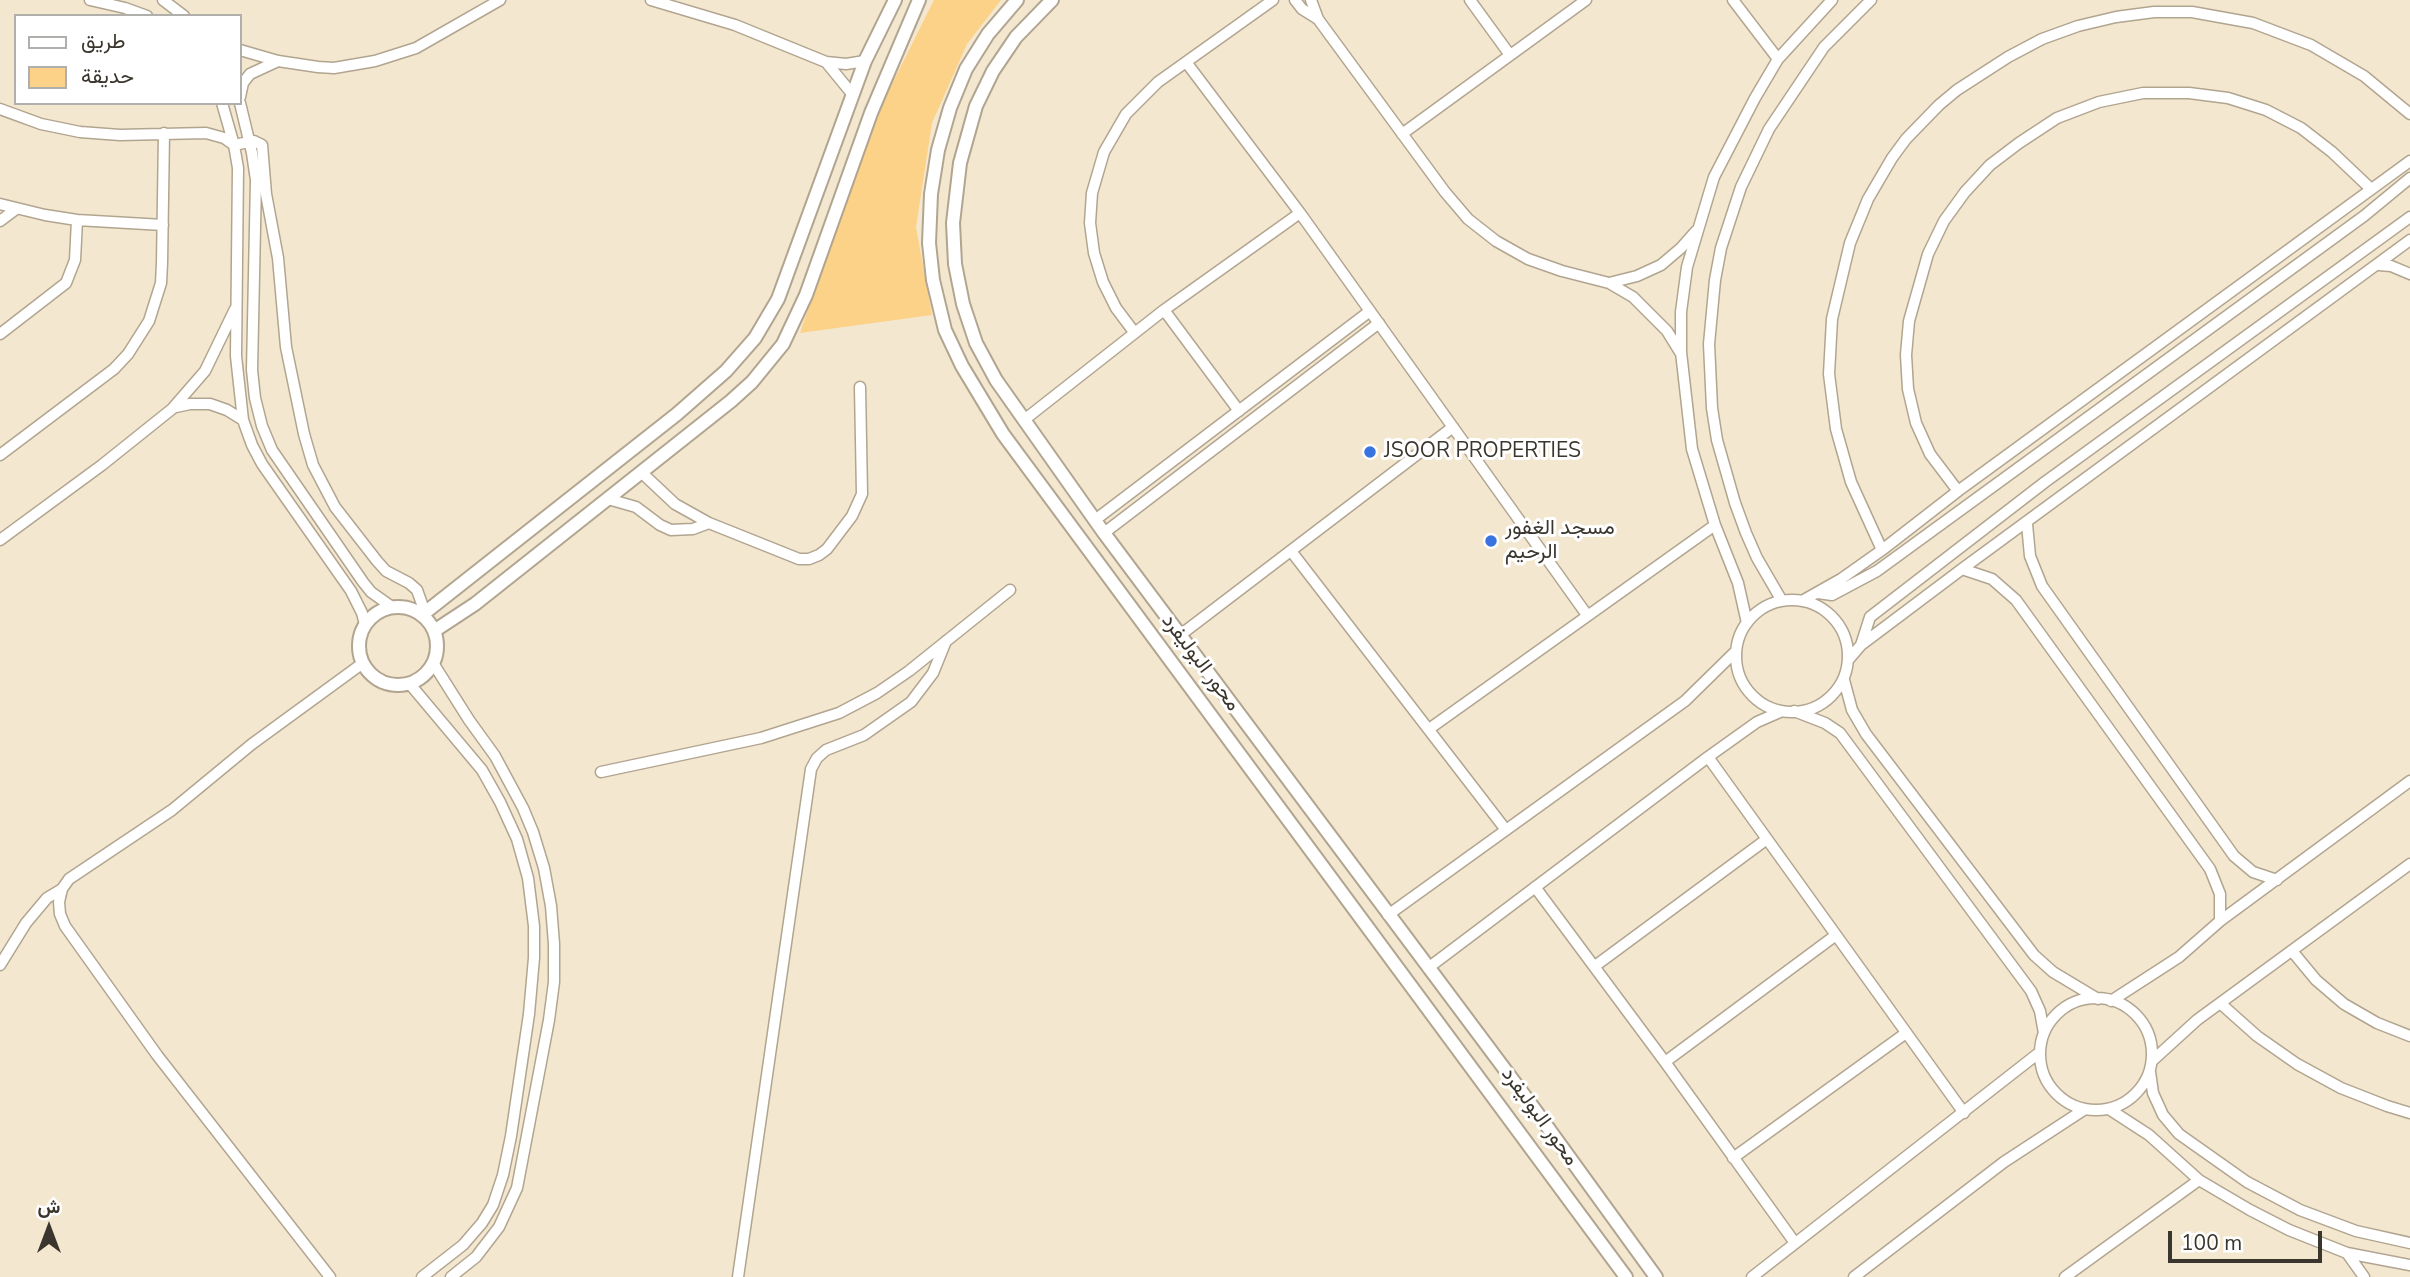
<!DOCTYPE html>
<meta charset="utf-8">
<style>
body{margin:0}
#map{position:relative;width:2410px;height:1277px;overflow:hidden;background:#f4e7d0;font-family:"Nunito Sans",Vazirmatn,sans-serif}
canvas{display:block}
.legend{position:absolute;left:14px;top:14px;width:228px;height:91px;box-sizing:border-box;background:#fff;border:2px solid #b1afab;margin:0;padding:9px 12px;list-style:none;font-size:21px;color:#3b362d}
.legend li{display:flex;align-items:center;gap:14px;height:35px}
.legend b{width:35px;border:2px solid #b1afab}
.north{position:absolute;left:14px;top:1193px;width:70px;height:70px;-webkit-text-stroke:5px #fff;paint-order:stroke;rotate:0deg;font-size:19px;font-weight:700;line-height:28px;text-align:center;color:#3b362d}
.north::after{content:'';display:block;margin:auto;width:24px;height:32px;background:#3b362d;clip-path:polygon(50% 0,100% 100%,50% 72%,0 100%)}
.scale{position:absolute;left:2168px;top:1231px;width:154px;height:32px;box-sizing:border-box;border:4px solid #3b362d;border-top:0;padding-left:9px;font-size:21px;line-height:24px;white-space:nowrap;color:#3b362d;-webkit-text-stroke:5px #fff;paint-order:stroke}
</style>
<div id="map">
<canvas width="2410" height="1277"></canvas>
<ul class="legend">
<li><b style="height:9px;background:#fff"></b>طريق</li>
<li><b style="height:19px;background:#fbd287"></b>حديقة</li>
</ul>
<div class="north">ش</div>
<div class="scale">100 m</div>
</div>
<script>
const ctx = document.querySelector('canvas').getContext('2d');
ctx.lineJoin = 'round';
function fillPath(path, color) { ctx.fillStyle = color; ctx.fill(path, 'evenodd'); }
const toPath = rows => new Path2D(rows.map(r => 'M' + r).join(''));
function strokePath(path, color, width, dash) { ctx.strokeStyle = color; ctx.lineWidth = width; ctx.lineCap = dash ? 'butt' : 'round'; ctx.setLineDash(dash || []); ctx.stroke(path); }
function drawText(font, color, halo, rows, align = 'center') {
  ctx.font = font + ' "Nunito Sans",Vazirmatn,sans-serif'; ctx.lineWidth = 6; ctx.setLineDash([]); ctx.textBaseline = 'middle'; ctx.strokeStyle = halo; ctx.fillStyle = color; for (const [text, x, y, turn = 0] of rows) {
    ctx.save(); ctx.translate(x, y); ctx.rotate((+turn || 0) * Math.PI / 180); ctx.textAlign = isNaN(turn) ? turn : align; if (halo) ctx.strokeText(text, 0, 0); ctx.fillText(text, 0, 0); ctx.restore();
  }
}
const green = toPath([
 [934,0,1001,0,967,44,932,123,916,227,932,315,800,333,865,138]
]);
const minor = toPath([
 [90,0,125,8,147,16],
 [163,0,184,16],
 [651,0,735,25,826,62,846,64,865,61],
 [1295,0,1302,9,1318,19],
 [1311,0,1318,19,1445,192,1468,219,1496,241,1528,259,1562,271,1609,283,1633,297,1667,331,1680,352],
 [1470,0,1510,55],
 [1733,0,1778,59],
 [240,50,278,61,318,67,334,68,375,61,416,48,500,0],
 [826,62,853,95],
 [1186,62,1300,213,1587,615],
 [240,97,243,83,250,74,278,61],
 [222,103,234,145,238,168,236,356,243,420,252,445,262,464,351,591,362,613,365,624],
 [240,103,252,153,256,180,252,370,255,398,262,426,272,450,363,582,371,592,392,607],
 [0,109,41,124,80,132,120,135,206,133,224,138,234,145,254,141,262,145,266,194,278,258,286,347,304,434,313,465,335,507,377,561,386,571,409,583,417,590,422,604,421,614],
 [1402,134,1586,0],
 [0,204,45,215,77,220,163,225],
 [0,221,16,209],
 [2379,265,2391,266,2410,274],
 [1609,283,1637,276,1661,265,1681,248,1696,231],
 [1164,310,1239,411],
 [1134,332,1116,308,1103,282,1094,253,1090,223,1092,193,1104,152,1126,114,1158,82,1273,0],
 [0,334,66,283,75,260,77,220],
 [176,407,190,404,210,404,227,410,243,420],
 [1024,420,1164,310,1300,213],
 [0,455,114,369,128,354,149,321,161,283,162,263,164,133],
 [641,472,675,504,709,523,799,559,809,559,819,555,827,549,852,516,862,494,860,387],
 [1958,491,1930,454,1916,423,1908,389,1906,355,1909,321,1928,254,1944,221,1965,192,1990,165,2019,143,2057,118,2099,102,2143,93,2189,93,2228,98,2266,110,2301,128,2332,152,2371,189],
 [608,499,636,507,660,525,671,530,693,529,709,523],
 [1095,520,1370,311],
 [2027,524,2030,556,2042,586,2234,856,2253,872,2277,880],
 [1104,533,1379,323],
 [0,540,102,465,172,409,205,371,235,309],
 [1882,550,1851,482,1836,429,1829,374,1832,319,1850,243,1868,199,1892,158,1906,139,1939,105,1957,90,2008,57,2042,39,2078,26,2116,17,2154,12,2192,12,2253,23,2311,45,2364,76,2410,114],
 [1291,551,1506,830],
 [1962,569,1992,579,2016,600,2210,869,2220,894,2220,921],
 [1818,593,1832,595,1877,571,2364,216,2410,178],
 '1736 656a56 56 0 1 1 112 0a56 56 0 1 1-112 0Z',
 [1782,601,1757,558,1746,533,1735,503,1717,440,1712,408,1709,344,1715,280,1721,248,1741,187,1769,129,1824,47,1871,0],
 [1802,601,1841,579,1882,550,1958,491,2410,161],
 [1747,623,1738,583,1715,525,1692,449,1681,352,1681,312,1687,267,1714,177,1755,98,1778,59,1832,0],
 [1179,636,1453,427],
 [1861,645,1870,617,2045,482,2410,217],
 [1849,659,1861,645,1962,569,2410,240],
 [433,663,469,720,495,756,523,808,533,832,544,868,551,906,554,944,554,982,549,1020,517,1188,499,1227,476,1257,451,1277],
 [1844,680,1852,710,1866,734,2034,955,2053,972,2098,999],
 [409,683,482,770,500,802,517,839,528,878,534,926,534,958,529,1014,511,1136,503,1175,493,1205,482,1223,463,1245,422,1277],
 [1794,711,1825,723,1840,733,2031,991,2040,1011,2044,1033],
 [1429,729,1715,525],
 [1708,757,1964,1113],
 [601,772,761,738,839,713,877,693,909,671,1010,590],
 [1535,887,1665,1062,1795,1243],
 [1388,915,1685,701,1736,651],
 [2292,951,2316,980,2344,1004,2377,1023,2410,1036],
 [0,965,26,923,47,898,62,889],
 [1595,966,1767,839],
 [1428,968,1708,757,1757,722,1780,712],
 '2040 1054a56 56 0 1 1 112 0a56 56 0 1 1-112 0Z',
 [2111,1001,2179,957,2220,921,2410,781],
 [2220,1003,2257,1036,2297,1064,2341,1088,2387,1106,2410,1113],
 [2152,1061,2197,1020,2410,864],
 [1665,1062,1836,935],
 [2150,1072,2153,1093,2163,1115,2179,1134,2247,1182,2300,1210,2356,1231,2410,1243],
 [2109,1109,2149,1135,2199,1180,2250,1210,2289,1230,2347,1253,2410,1265],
 [1733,1158,1906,1033],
 [2347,1253,2364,1277],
 [330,1277,157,1055,65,926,60,914,59,902,62,889,69,879,172,810,252,744,363,663],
 [738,1277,811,769,817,758,826,750,864,735,911,702,933,673,946,641],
 [1752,1277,2040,1052],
 [1854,1277,2004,1162,2085,1109],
 [2065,1277,2199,1180]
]);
const tertiary = toPath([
 [1017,0,988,34,966,69,950,108,938,150,931,194,929,243,933,280,945,330,962,366,1003,434,1626,1277],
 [1052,0,1016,37,993,71,976,106,960,163,953,223,955,264,963,304,976,343,996,380,1104,533,1530,1103,1656,1277],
 '359 646a39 39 0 1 1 78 0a39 39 0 1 1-78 0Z',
 [422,615,677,414,726,371,755,338,778,299,865,61,895,0],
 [434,631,475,604,731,401,752,382,783,344,806,295,871,113,919,0]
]);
const markers = [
 [1370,452,7,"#3972e1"],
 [1491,541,7,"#3972e1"]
];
const poiNames = [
 ["JSOOR PROPERTIES",1384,452],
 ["مسجد الغفور",1505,529],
 ["الرحيم",1505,553]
];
const streetNames = [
 ["محور البوليفرد",1200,663,53],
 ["محور البوليفرد",1539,1117,54]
];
fillPath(green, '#fbd287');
strokePath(minor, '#b2a590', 13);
strokePath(tertiary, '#b2a590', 16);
strokePath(minor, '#fff', 10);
strokePath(tertiary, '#fff', 12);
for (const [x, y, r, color] of markers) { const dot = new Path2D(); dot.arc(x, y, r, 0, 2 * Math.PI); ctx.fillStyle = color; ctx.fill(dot); strokePath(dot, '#fff', 2.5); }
drawText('21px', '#3b362d', '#fff', poiNames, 'left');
drawText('21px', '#3b362d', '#fff', streetNames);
</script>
